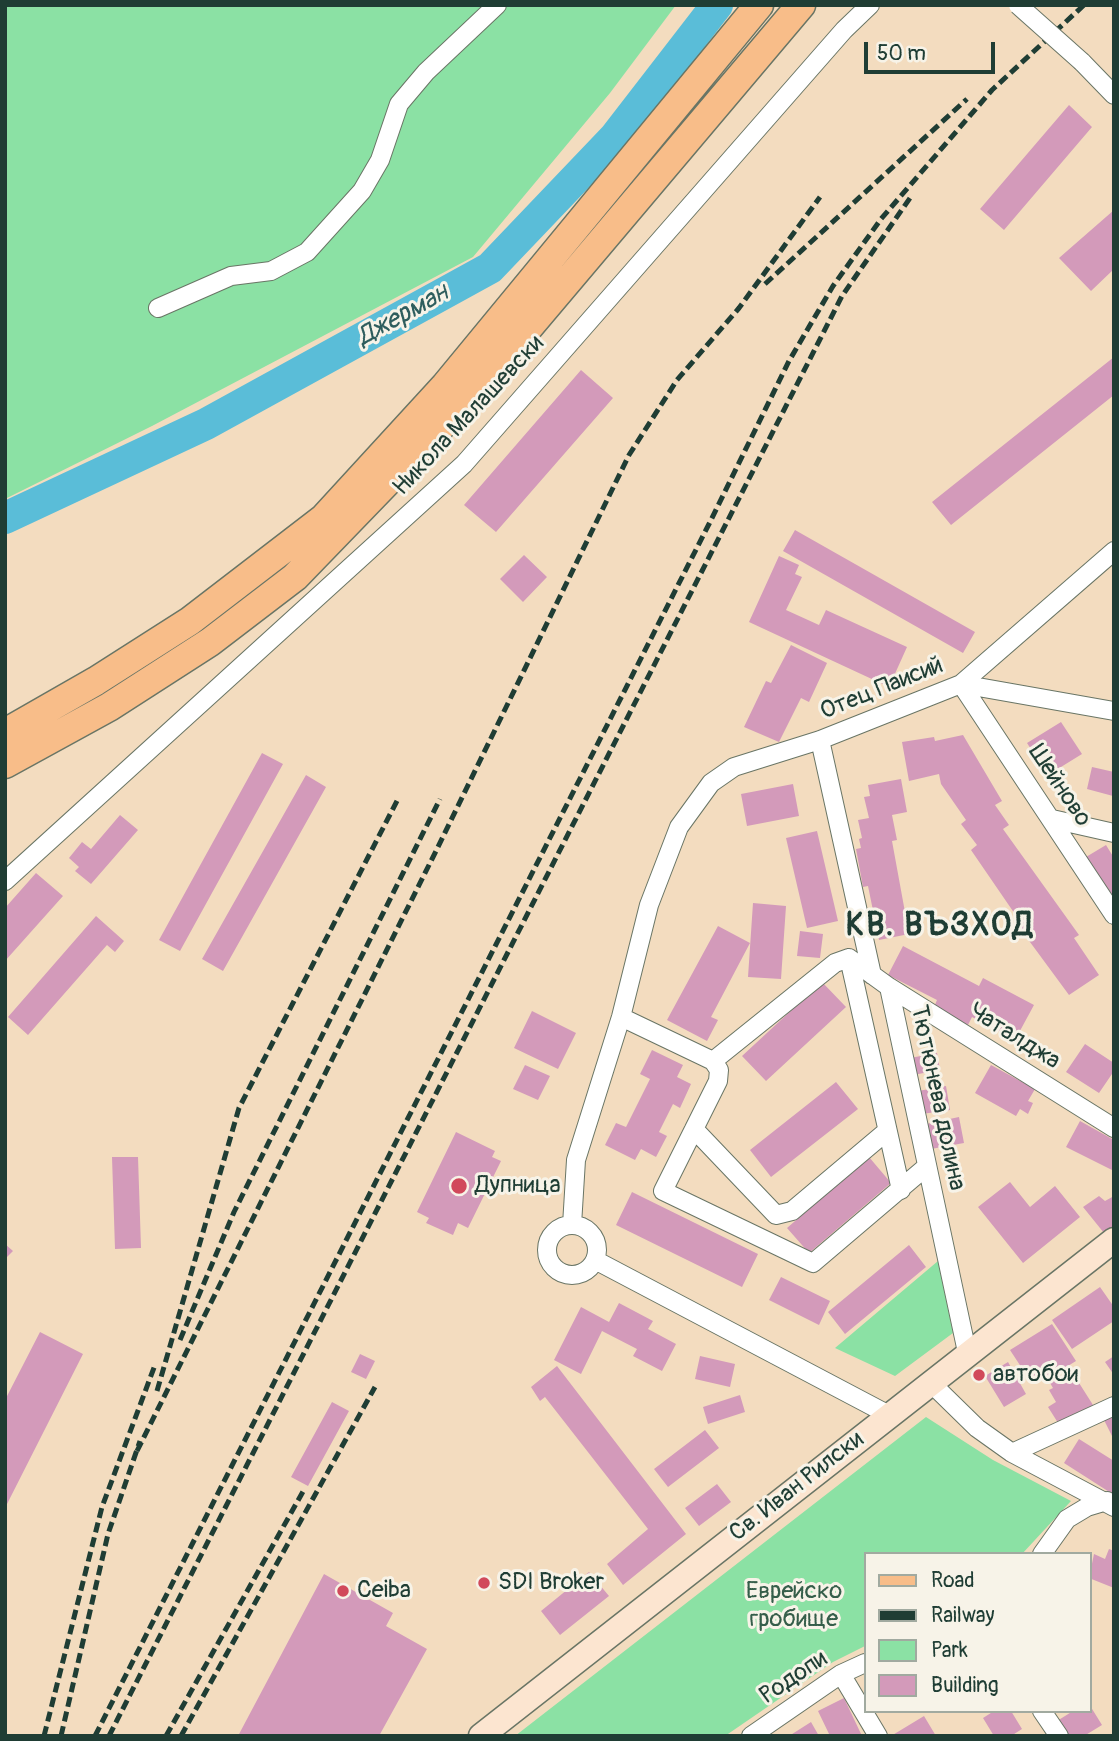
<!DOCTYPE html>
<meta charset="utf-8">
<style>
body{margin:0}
#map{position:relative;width:1119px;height:1741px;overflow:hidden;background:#f3dcbf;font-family:Pangolin,sans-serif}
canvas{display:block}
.frame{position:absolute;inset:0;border:7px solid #1f3d34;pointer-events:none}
.legend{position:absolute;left:864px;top:1552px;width:228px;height:161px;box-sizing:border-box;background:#f7f3e8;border:2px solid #a1aaa0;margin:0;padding:9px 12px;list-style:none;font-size:21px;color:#1f3d34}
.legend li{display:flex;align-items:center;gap:14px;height:35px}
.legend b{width:35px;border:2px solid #a1aaa0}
.scale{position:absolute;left:864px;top:42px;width:131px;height:32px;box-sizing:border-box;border:4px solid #1f3d34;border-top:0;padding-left:9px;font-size:21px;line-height:24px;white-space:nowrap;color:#1f3d34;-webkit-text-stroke:5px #f7f3e8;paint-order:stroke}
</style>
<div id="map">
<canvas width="1119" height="1741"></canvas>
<div class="frame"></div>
<ul class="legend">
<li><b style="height:9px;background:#f8bd89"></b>Road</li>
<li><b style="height:9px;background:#1f3d34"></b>Railway</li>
<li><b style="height:19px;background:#8be1a4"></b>Park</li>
<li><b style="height:19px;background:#d39aba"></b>Building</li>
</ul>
<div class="scale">50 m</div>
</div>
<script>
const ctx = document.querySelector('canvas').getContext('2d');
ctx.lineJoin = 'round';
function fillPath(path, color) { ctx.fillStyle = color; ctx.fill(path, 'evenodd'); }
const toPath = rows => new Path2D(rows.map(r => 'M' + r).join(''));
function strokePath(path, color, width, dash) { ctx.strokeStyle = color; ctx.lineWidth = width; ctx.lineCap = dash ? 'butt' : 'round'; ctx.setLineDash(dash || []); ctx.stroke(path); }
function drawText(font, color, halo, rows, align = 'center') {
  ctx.font = font + ' Pangolin,sans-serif'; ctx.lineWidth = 6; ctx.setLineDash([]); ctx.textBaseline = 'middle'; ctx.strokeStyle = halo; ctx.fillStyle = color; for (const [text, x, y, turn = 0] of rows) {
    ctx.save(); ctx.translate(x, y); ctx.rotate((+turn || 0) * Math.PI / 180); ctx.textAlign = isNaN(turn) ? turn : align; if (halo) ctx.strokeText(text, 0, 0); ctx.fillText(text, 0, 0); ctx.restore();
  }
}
const green = toPath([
 [5,5,676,5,610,93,473,257,152,426,5,499],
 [938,1261,953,1333,895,1376,835,1348],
 [926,1417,993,1460,1071,1501,1022,1554,865,1554,865,1646,833,1662,725,1736,515,1736]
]);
const river = toPath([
 [5,518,206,424,490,268,615,137,717,5]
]);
const building = toPath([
 [1069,105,1092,127,1004,230,980,209],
 [1114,210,1114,269,1091,291,1059,258],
 [1114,357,1114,395,951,525,932,502],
 [581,370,613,398,496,532,464,505],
 [795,530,975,632,963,653,783,551],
 [524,555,547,577,523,602,500,579],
 [779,556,799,565,795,574,802,577,786,610,819,625,826,610,907,647,889,687,749,622],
 [791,645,827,663,809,702,801,698,779,742,744,727,766,681,771,683],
 [1061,722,1082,754,1048,775,1027,743],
 [963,735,1002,801,995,805,1009,825,1003,829,1079,935,1074,938,1099,975,1069,995,1016,923,1019,920,971,850,977,845,961,824,966,820,941,784,939,774,909,781,902,742,934,737,935,741],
 [262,753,283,764,180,951,159,940],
 [1092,767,1114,772,1113,796,1087,789],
 [306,775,326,787,223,971,202,959],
 [901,779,907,812,892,815,897,840,892,841,909,934,879,940,868,886,863,887,856,849,861,848,859,839,862,838,858,820,869,818,864,797,870,796,868,785],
 [793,784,799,816,747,826,741,794],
 [120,815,138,830,91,884,75,871,79,867,69,858,82,842,91,849],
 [817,831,838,921,807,928,786,838],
 [1106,845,1114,858,1112,900,1086,857],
 [36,873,63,896,5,961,5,908],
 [753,903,786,906,781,979,748,977],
 [96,916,124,941,115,952,107,945,28,1035,8,1017],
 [718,926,750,943,711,1017,718,1020,707,1041,667,1020],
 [800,931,823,934,820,958,797,956],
 [903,946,979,986,983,978,1034,1005,1015,1040,972,1017,968,1025,934,1007,937,1000,888,975],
 [822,982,846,1007,766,1081,742,1056],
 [532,1011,576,1033,558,1069,514,1048],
 [1085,1044,1114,1063,1114,1071,1099,1093,1066,1072],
 [652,1050,683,1065,677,1077,691,1084,680,1108,673,1104,659,1132,667,1136,656,1157,641,1149,635,1160,605,1145,616,1123,626,1127,650,1079,640,1074],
 [937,1053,940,1070,913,1075,910,1058],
 [525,1065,550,1076,538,1100,513,1089],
 [991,1065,1035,1089,1028,1101,1033,1103,1028,1114,1020,1109,1016,1116,975,1093],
 [836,1082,858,1109,771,1177,750,1150],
 [946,1086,950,1110,922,1114,918,1091],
 [959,1117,964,1143,931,1149,926,1124],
 [1080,1121,1114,1140,1114,1171,1066,1147],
 [456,1132,495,1151,492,1157,501,1161,468,1228,458,1223,453,1235,426,1223,429,1218,417,1212],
 [112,1157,138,1157,141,1248,115,1249],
 [869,1157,891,1183,809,1253,787,1228],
 [1010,1182,1030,1207,1055,1186,1080,1217,1023,1263,978,1207],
 [632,1192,758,1254,742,1287,616,1225],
 [1099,1196,1105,1201,1114,1196,1114,1228,1104,1233,1083,1207],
 [5,1244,13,1251,5,1259],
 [909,1245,926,1267,845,1334,828,1312],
 [781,1277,830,1301,819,1325,769,1300],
 [1100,1287,1114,1307,1114,1321,1072,1349,1052,1320],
 [619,1303,653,1321,648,1329,676,1344,662,1371,633,1356,637,1349,602,1331,581,1374,554,1360,581,1307,609,1322],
 [1052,1324,1076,1361,1058,1372,1064,1381,1074,1375,1093,1405,1060,1426,1048,1407,1056,1402,1049,1390,1053,1388,1043,1371,1029,1379,1010,1350],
 [40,1332,83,1354,5,1508,5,1400],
 [360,1354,375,1361,366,1379,351,1372],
 [700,1356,735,1364,730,1387,695,1379],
 [1114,1356,1114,1375,1105,1362],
 [1008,1362,1026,1394,1004,1407,985,1376],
 [557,1366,686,1534,623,1585,607,1564,648,1529,545,1397,540,1401,531,1387],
 [740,1395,745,1412,708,1424,703,1407],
 [332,1402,349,1411,308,1486,291,1477],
 [1114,1415,1114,1440,1104,1420],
 [705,1430,719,1448,668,1487,654,1469],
 [1079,1439,1114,1461,1114,1495,1064,1463],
 [717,1484,731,1502,699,1526,685,1508],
 [1109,1549,1114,1551,1114,1588,1089,1578,1094,1554,1105,1559],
 [589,1572,609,1596,560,1635,541,1611],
 [324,1574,393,1613,386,1626,427,1649,379,1736,238,1736],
 [844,1698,862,1736,830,1736,818,1711],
 [1089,1704,1102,1725,1084,1736,1066,1736,1057,1721,1073,1711,1089,1711],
 [994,1711,1011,1711,1022,1729,1011,1736,994,1736,983,1718],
 [924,1716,936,1736,891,1736],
 [811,1722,819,1736,789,1736]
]);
const street = toPath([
 [1082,62,1114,95],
 [158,308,231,276,271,271,307,252,362,191,380,160,399,104,426,72,497,5],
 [961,684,1114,915],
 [961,684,1114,711],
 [820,740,872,975],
 [1052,819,1114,833],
 [5,881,464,464,844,30,870,5],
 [849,958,889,987,967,1352],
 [849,958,901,1190],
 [889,987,1114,1128],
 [621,1017,713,1061,719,1070,718,1081,663,1191,813,1263,926,1167],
 [713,1061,835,963,849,958],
 [694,1129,776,1215,792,1211,887,1131],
 [572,1225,576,1160,621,1017,649,905,679,827,711,783,734,767,820,740,961,684,1114,551],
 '547 1250a25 25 0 1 1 50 0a25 25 0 1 1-50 0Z',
 [595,1260,889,1415],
 [931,1383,977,1428,1012,1453,1114,1507],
 [1012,1453,1114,1406],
 [1042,1554,1067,1519,1087,1507,1107,1501],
 [841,1674,878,1736],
 [1042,1711,1059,1736],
 [751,1736,841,1674,865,1663]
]);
const secondary = toPath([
 [481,1736,1114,1240]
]);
const primary = toPath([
 [5,733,96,681,190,621,324,518,445,386,759,5],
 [5,764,109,707,210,642,295,577,474,392,801,5]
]);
const rail = toPath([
 [765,284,967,99],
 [180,1340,234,1212,440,799],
 [157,1391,239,1108,399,797],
 [137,1451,436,851,629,455,677,380,739,308,820,197],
 [44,1736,102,1507,155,1365],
 [61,1736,108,1534,140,1441],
 [95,1736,709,524,789,361,833,286,881,219,992,90,1084,5],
 [109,1736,842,296,910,198],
 [166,1736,305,1488],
 [181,1736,375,1387]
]);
const streetBridge = toPath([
 [1018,5,1082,62]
]);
const markers = [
 [459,1186,9,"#d1495b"],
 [979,1375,7,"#d1495b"],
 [484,1583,7,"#d1495b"],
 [343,1591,7,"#d1495b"]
];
const streetNames = [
 ["Никола Малашевски",469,416,-47],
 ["Отец Паисий",882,689,-22],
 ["Шейново",1059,786,56],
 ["Чаталджа",1014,1037,32],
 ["Тютюнева долина",937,1098,78],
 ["Св. Иван Рилски",797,1487,-38],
 ["Родопи",794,1678,-34]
];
const poiNames = [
 ["Дупница",475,1186],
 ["автобои",993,1375],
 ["SDI Broker",498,1583],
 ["Ceiba",357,1591]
];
const parkNames = [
 ["Еврейско",794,1592],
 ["гробище",794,1620]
];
const waterNames = [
 ["Джерман",403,316,-29]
];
const districtNames = [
 ["КВ. ВЪЗХОД",940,927]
];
fillPath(green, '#8be1a4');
strokePath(river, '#5abdd8', 32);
fillPath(building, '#d39aba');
strokePath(street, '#697565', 20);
strokePath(secondary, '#697565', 27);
strokePath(primary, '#697565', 31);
strokePath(street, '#fff', 18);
strokePath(secondary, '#fce5d0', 24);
strokePath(primary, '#f8bd89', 28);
strokePath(rail, '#1f3d34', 5, [10, 5]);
strokePath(streetBridge, '#697565', 20, []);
strokePath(streetBridge, '#fff', 18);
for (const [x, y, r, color] of markers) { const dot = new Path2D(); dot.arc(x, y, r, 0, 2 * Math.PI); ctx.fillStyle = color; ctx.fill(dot); strokePath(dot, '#f7f3e8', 2.5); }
drawText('24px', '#1f3d34', '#f7f3e8', streetNames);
drawText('24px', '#1f3d34', '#f7f3e8', poiNames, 'left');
drawText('24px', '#355e4a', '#f7f3e8', parkNames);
drawText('italic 26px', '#2e5d5d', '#f7f3e8', waterNames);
ctx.letterSpacing = '2px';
drawText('bold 32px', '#1f3d34', '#f7f3e8', districtNames);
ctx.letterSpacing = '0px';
</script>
